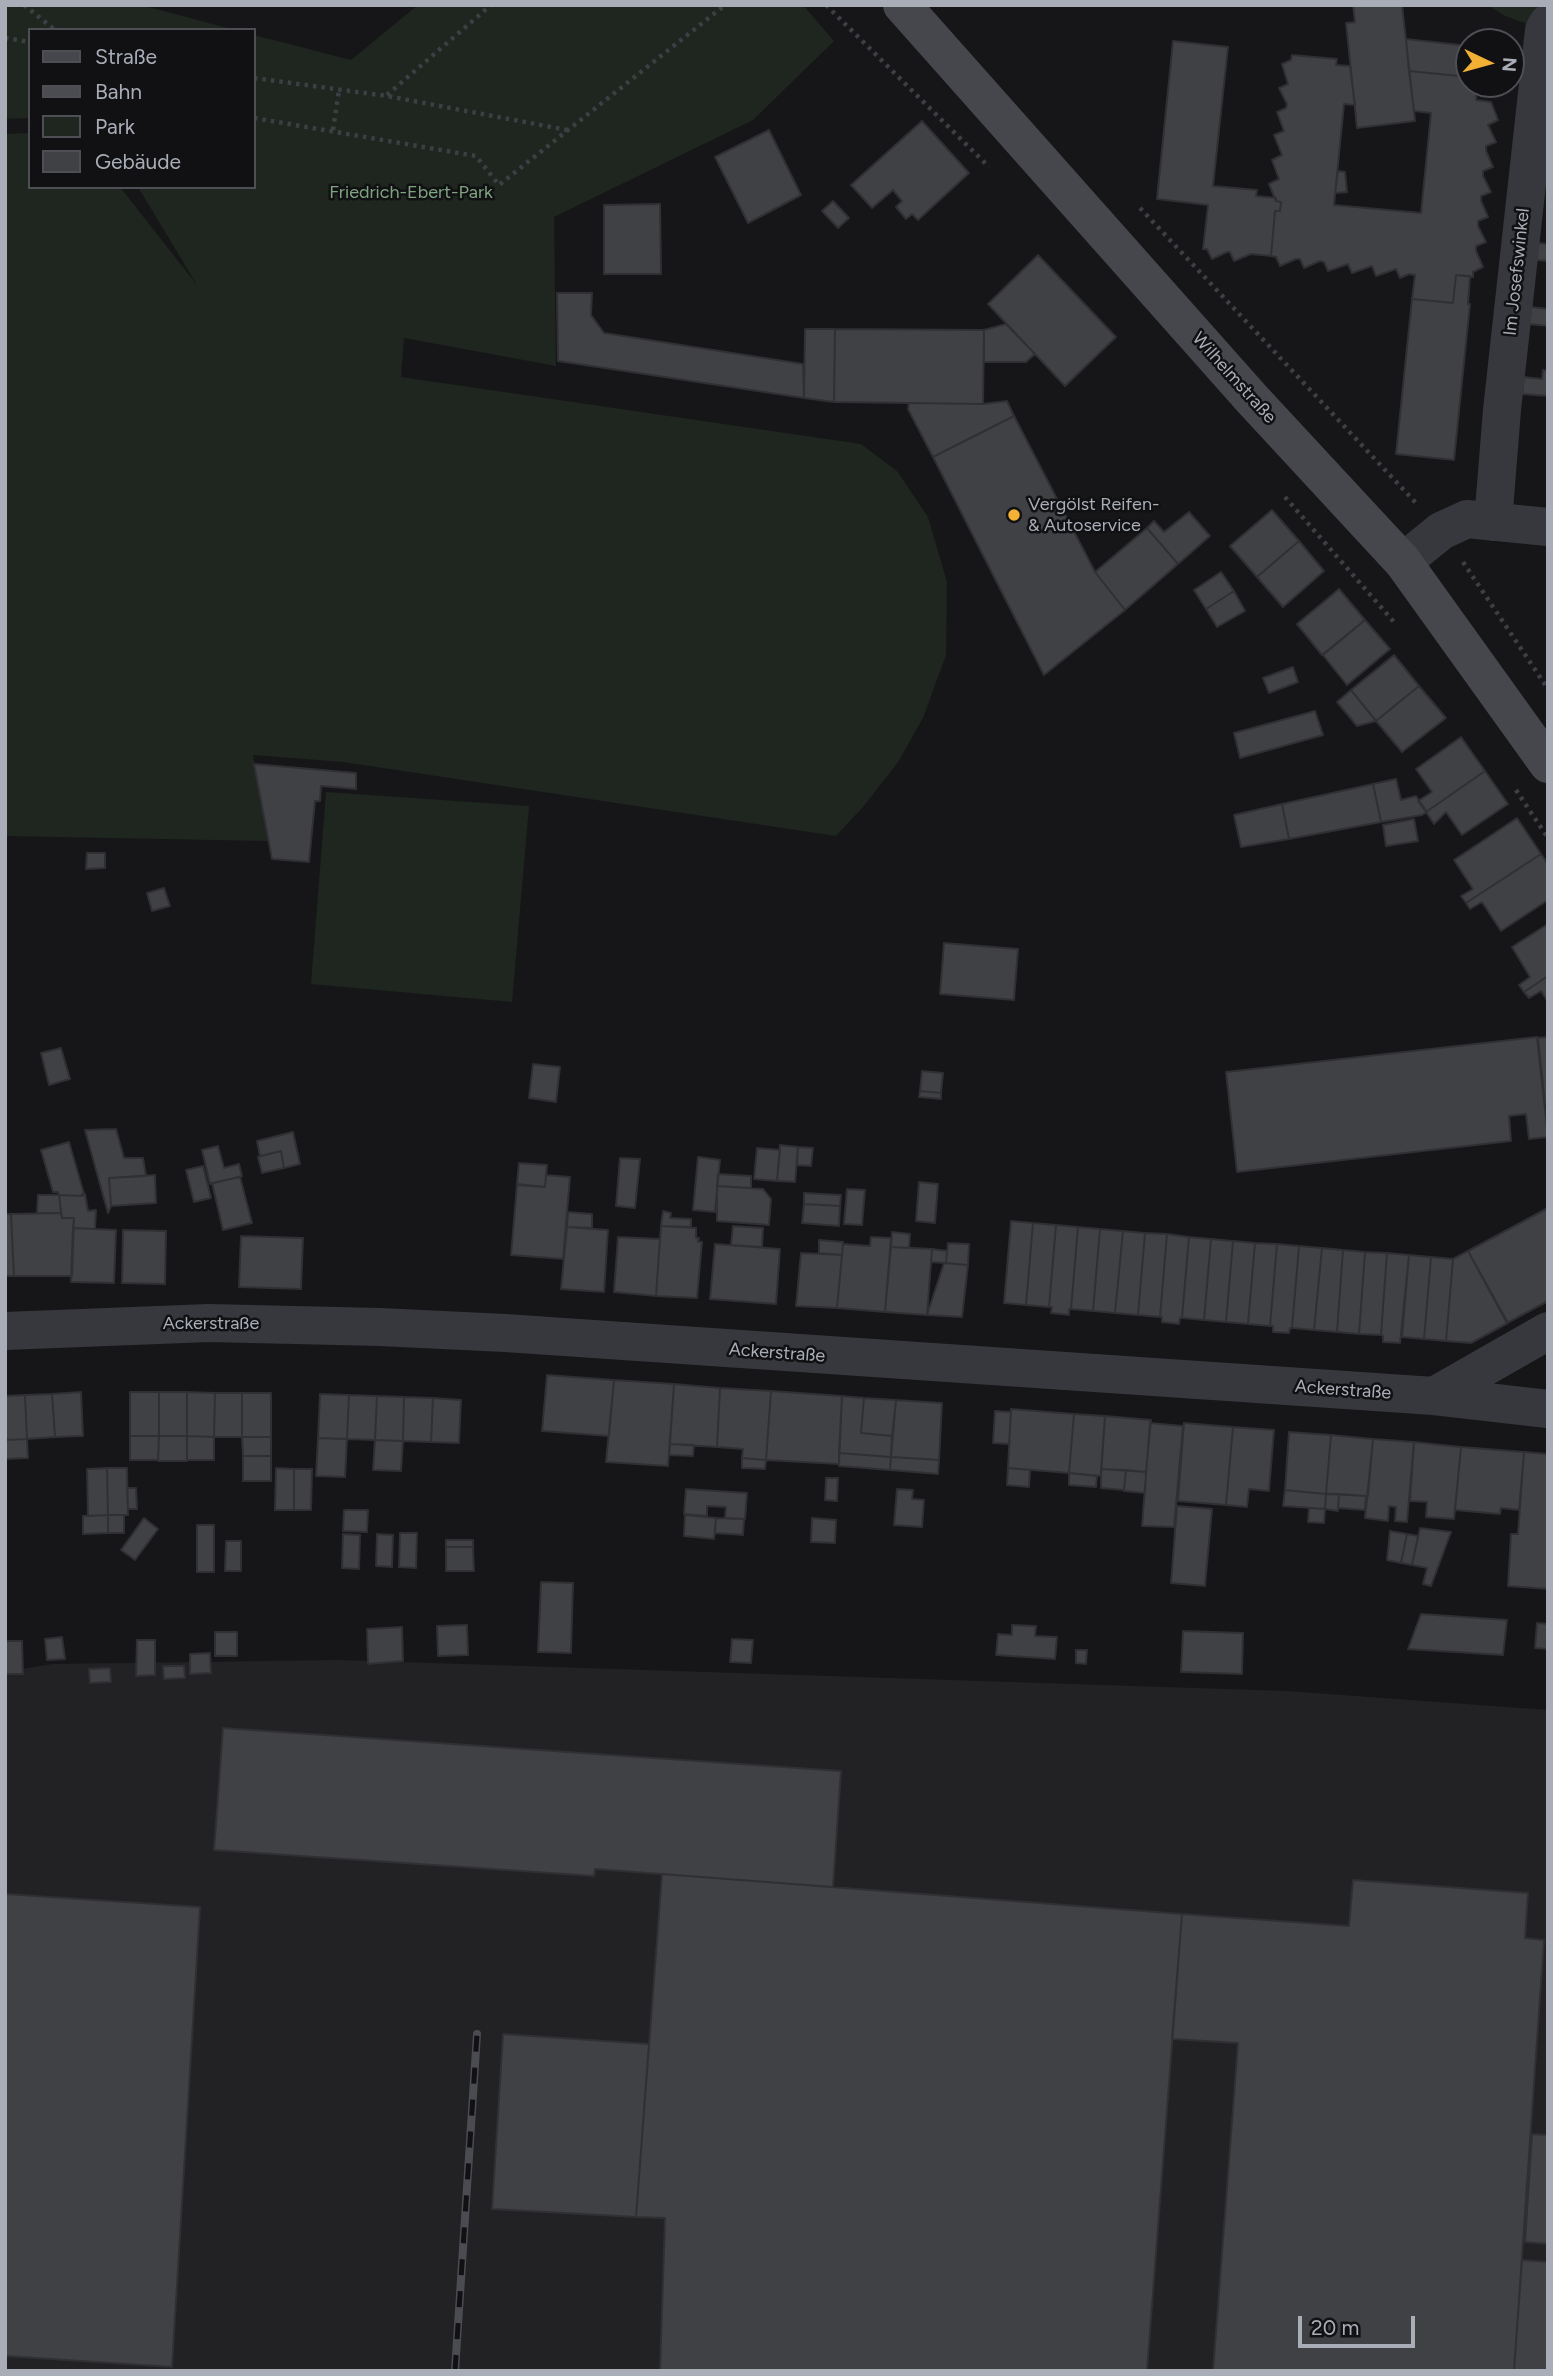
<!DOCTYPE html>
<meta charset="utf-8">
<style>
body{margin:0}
#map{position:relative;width:1553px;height:2376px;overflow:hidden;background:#161618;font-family:Figtree,sans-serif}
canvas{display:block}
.frame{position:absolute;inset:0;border:7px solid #a8adb8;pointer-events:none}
.legend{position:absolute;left:28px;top:28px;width:228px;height:161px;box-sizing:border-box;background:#111113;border:2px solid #4d4f55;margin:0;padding:9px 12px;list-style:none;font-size:21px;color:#a8adb8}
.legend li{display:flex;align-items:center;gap:14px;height:35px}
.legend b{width:35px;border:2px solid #4d4f55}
.north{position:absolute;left:1455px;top:28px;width:70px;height:70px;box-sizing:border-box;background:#111113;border:2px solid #4d4f55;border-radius:50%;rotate:95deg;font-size:19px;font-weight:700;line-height:28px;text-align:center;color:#a8adb8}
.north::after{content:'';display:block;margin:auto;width:24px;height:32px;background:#f2b134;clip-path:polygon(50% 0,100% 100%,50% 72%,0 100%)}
.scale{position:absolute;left:1298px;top:2316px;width:117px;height:32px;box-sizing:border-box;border:4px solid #a8adb8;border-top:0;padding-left:9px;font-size:21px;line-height:24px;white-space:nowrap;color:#a8adb8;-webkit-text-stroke:5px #111113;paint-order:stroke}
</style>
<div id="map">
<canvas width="1553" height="2376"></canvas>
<div class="frame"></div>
<ul class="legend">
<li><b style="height:9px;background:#45474d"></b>Straße</li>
<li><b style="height:9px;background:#4a4c52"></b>Bahn</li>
<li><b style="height:19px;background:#1e261f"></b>Park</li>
<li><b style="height:19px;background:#404145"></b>Gebäude</li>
</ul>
<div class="north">N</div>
<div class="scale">20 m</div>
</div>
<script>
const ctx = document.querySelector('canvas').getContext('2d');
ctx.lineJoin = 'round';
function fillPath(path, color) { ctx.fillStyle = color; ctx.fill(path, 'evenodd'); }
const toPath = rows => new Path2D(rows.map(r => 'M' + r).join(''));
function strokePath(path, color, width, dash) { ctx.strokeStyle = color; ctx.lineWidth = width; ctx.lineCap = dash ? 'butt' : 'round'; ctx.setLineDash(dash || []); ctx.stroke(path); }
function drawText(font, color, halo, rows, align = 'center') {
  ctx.font = font + ' Figtree,sans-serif'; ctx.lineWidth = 5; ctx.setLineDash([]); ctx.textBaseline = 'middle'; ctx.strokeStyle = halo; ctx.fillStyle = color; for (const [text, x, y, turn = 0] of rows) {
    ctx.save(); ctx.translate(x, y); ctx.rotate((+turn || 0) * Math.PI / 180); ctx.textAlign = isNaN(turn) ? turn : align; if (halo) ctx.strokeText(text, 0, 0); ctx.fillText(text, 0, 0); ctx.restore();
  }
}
const built = toPath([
 [340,1660,1287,1691,1548,1710,1548,2371,5,2371,5,1672,52,1664]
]);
const green = toPath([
 [5,5,141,5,235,30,30,30,30,118,5,119],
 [418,5,803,5,834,41,753,120,554,217,556,366,404,338,401,377,861,444,897,471,928,517,947,582,946,655,923,718,898,762,863,807,836,836,343,762,253,755,268,841,5,836,5,134,30,133,30,187,120,187,197,285,138,187,254,187,254,35,351,60],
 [1487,5,1548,5,1544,30,1505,16],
 [326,792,529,806,512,1002,311,984]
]);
const building = toPath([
 [1353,5,1402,5,1415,121,1357,128,1346,23,1355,22,1353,5],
 [1406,39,1469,46,1469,77,1409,71,1406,39],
 [1173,41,1228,47,1213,186,1257,190,1256,196,1276,198,1276,201,1281,202,1280,211,1275,211,1271,256,1251,254,1234,261,1230,252,1227,252,1212,259,1207,249,1203,249,1208,205,1157,199,1173,41],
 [1292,55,1337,59,1336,65,1350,66,1355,105,1344,104,1334,205,1421,213,1431,113,1414,111,1409,71,1469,77,1469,84,1478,84,1476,100,1491,102,1498,120,1488,125,1496,142,1486,146,1486,151,1493,167,1483,171,1483,176,1491,192,1481,196,1481,201,1488,217,1478,221,1478,226,1486,242,1476,246,1476,251,1483,267,1473,272,1473,277,1456,275,1453,303,1412,299,1415,275,1409,274,1400,278,1396,269,1376,276,1372,266,1352,273,1348,264,1328,271,1324,262,1320,261,1304,268,1300,259,1296,259,1280,266,1276,257,1271,256,1275,211,1280,211,1281,202,1276,201,1269,184,1279,179,1272,160,1282,155,1274,135,1284,131,1277,112,1286,108,1287,104,1279,88,1288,84,1282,64,1291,60,1292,55],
 [922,121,969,173,918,220,912,214,906,219,896,207,902,201,893,190,872,208,851,185,922,121],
 [769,130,801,195,748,223,715,157,769,130],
 [1338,171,1345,172,1347,192,1335,193,1338,171],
 [833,201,849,218,838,228,822,211,833,201],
 [660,204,661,274,604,274,604,205,660,204],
 [1538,243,1548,244,1548,261,1536,260,1538,243],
 [1038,255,1116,337,1065,386,988,304,1038,255],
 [1456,275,1470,276,1468,304,1470,304,1454,460,1396,454,1412,299,1453,303,1456,275],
 [557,293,592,293,591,315,604,333,803,364,804,398,558,361,557,293],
 [1531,307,1548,309,1548,326,1529,324,1531,307],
 [1006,324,1035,354,1026,362,984,362,984,330,1006,324],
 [805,329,835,329,834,402,804,398,805,329],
 [835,329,984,330,983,404,834,402,835,329],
 [1543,370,1548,371,1548,396,1522,394,1524,377,1542,379,1543,370],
 [1007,401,1014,416,933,457,908,409,909,403,983,404,1007,401],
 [1014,416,1095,572,1125,610,1044,675,933,457,1014,416],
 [1272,510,1299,541,1257,577,1230,546,1272,510],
 [1189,512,1210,536,1178,564,1147,528,1154,521,1164,532,1189,512],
 [1147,528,1178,564,1125,610,1095,572,1147,528],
 [1299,541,1324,571,1283,607,1257,577,1299,541],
 [1221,572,1234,591,1206,609,1194,590,1221,572],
 [1339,589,1365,620,1322,655,1297,624,1339,589],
 [1234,591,1245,611,1217,627,1206,609,1234,591],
 [1365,620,1390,649,1347,685,1323,655,1365,620],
 [1394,655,1419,686,1376,721,1351,690,1394,655],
 [1293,667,1298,682,1269,693,1263,678,1293,667],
 [1419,686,1446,718,1402,752,1376,721,1419,686],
 [1351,690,1376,721,1357,726,1337,702,1351,690],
 [1315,711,1323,735,1240,758,1234,733,1315,711],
 [1461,737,1485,771,1426,812,1418,801,1432,792,1416,769,1461,737],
 [254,764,356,773,356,789,321,786,320,801,315,801,309,862,272,859,254,764],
 [1485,771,1508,804,1462,835,1446,812,1434,824,1426,812,1485,771],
 [1396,779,1401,800,1416,796,1427,812,1422,815,1381,822,1373,784,1396,779],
 [1373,784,1381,822,1289,839,1282,804,1373,784],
 [1282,804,1289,839,1241,847,1234,815,1282,804],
 [1517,818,1541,854,1466,903,1461,896,1473,889,1454,860,1517,818],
 [1414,819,1418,841,1386,846,1383,825,1414,819],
 [87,853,105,853,105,868,86,869,87,853],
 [1541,854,1548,864,1548,900,1501,931,1482,902,1470,909,1466,903,1541,854],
 [164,888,170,906,152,911,147,893,164,888],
 [1548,924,1548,976,1524,992,1519,985,1530,977,1512,947,1548,924],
 [944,943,1018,949,1014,1000,940,994,944,943],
 [1548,976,1548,1002,1541,991,1529,998,1524,992,1548,976],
 [1537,1037,1548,1137,1529,1139,1526,1114,1509,1116,1511,1141,1237,1172,1226,1072,1537,1037],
 [1548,1037,1548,1104,1545,1104,1538,1038,1548,1037],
 [61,1048,70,1079,49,1085,41,1053,61,1048],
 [533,1064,560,1067,556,1102,529,1098,533,1064],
 [922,1071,943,1073,941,1093,920,1091,922,1071],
 [920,1091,941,1093,941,1099,919,1097,920,1091],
 [116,1129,124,1158,143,1158,146,1176,109,1178,111,1206,108,1213,85,1130,116,1129],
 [293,1132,300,1164,284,1168,281,1151,260,1156,257,1141,293,1132],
 [69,1142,84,1194,82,1196,59,1195,58,1192,53,1192,41,1150,69,1142],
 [780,1145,798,1147,795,1182,777,1181,780,1145],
 [218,1146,224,1168,239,1164,242,1176,210,1184,202,1150,218,1146],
 [798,1147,813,1148,811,1166,797,1165,798,1147],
 [757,1148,780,1150,777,1181,754,1179,757,1148],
 [281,1151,284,1168,262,1173,258,1157,281,1151],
 [698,1157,720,1160,715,1212,693,1210,698,1157],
 [620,1158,640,1159,635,1208,616,1206,620,1158],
 [519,1163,547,1165,545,1187,517,1184,519,1163],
 [203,1166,211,1198,194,1202,186,1170,203,1166],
 [718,1174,751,1176,751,1188,717,1186,718,1174],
 [155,1175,156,1203,111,1206,109,1178,155,1175],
 [546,1175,570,1177,563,1259,511,1255,517,1185,545,1187,546,1175],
 [240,1177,252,1223,223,1230,212,1183,240,1177],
 [919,1182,938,1184,935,1223,916,1221,919,1182],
 [717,1186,763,1189,771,1199,769,1225,717,1221,717,1186],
 [847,1189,865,1190,862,1225,844,1224,847,1189],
 [804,1193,841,1195,840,1206,804,1204,804,1193],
 [82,1194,85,1194,88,1211,96,1210,95,1229,73,1228,74,1218,62,1218,59,1195,82,1196,82,1194],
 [38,1195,59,1195,61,1213,37,1213,38,1195],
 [804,1204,840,1206,839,1226,802,1223,804,1204],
 [1548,1208,1548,1301,1507,1323,1468,1251,1548,1208],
 [663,1211,671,1213,670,1218,691,1219,691,1227,661,1226,663,1211],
 [568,1212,592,1214,592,1228,567,1227,568,1212],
 [61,1213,62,1218,74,1218,72,1276,14,1276,11,1214,61,1213],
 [5,1214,11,1214,14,1276,5,1276,5,1214],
 [1011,1221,1033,1223,1026,1305,1004,1303,1011,1221],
 [1033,1223,1056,1225,1049,1307,1026,1305,1033,1223],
 [1056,1225,1078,1227,1071,1309,1069,1309,1069,1315,1051,1313,1052,1307,1049,1307,1056,1225],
 [661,1226,696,1228,696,1238,699,1238,698,1242,702,1242,697,1298,656,1296,661,1226],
 [733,1226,763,1228,762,1247,731,1245,733,1226],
 [567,1227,608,1230,604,1292,561,1289,567,1227],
 [1078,1227,1100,1229,1093,1311,1071,1309,1078,1227],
 [73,1228,116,1230,114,1283,71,1282,73,1228],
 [1100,1229,1123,1231,1115,1313,1093,1311,1100,1229],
 [123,1230,166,1231,165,1284,122,1283,123,1230],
 [1123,1231,1145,1233,1138,1315,1115,1313,1123,1231],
 [892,1232,910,1234,909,1248,891,1247,892,1232],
 [1145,1233,1167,1234,1160,1317,1138,1315,1145,1233],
 [1167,1234,1189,1237,1182,1318,1180,1318,1179,1324,1162,1322,1162,1317,1160,1317,1167,1234],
 [241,1236,303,1238,301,1289,239,1287,241,1236],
 [618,1237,660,1239,656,1296,614,1292,618,1237],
 [871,1237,891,1238,885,1312,837,1308,843,1244,870,1246,871,1237],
 [1189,1237,1211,1239,1204,1320,1182,1318,1189,1237],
 [1211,1239,1233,1241,1226,1322,1204,1320,1211,1239],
 [819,1240,843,1242,842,1255,819,1253,819,1240],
 [1233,1241,1255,1243,1248,1324,1226,1322,1233,1241],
 [948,1243,969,1244,968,1265,946,1263,948,1243],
 [1255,1243,1277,1244,1270,1326,1248,1324,1255,1243],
 [715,1244,780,1249,776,1304,710,1299,715,1244],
 [1277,1244,1299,1246,1292,1328,1290,1328,1289,1333,1273,1332,1273,1326,1270,1326,1277,1244],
 [1299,1246,1322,1248,1314,1330,1292,1328,1299,1246],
 [891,1247,932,1249,927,1315,885,1312,891,1247],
 [1322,1248,1343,1250,1337,1332,1314,1330,1322,1248],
 [932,1249,947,1251,946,1263,931,1262,932,1249],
 [1343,1250,1365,1252,1359,1334,1337,1332,1343,1250],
 [1468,1251,1508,1323,1471,1343,1446,1341,1453,1259,1468,1251],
 [1365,1252,1387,1253,1381,1335,1359,1334,1365,1252],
 [801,1253,842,1255,837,1308,796,1306,801,1253],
 [1387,1253,1409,1255,1400,1343,1383,1342,1383,1336,1381,1335,1387,1253],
 [1409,1255,1431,1257,1424,1339,1402,1337,1409,1255],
 [1431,1257,1453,1259,1446,1341,1424,1339,1431,1257],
 [944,1263,968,1265,962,1317,927,1315,944,1263],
 [547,1375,614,1380,609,1436,542,1431,547,1375],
 [614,1380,674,1384,668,1466,606,1462,614,1380],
 [674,1384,720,1388,717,1447,670,1444,674,1384],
 [720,1388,771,1391,766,1460,742,1458,743,1449,717,1447,720,1388],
 [771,1391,842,1396,839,1464,766,1460,771,1391],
 [81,1392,83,1436,55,1437,52,1394,81,1392],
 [130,1392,159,1392,159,1436,130,1436,130,1392],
 [159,1392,187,1392,187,1436,159,1436,159,1392],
 [187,1392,215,1393,214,1437,187,1436,187,1392],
 [215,1393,242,1393,242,1437,214,1437,215,1393],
 [242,1393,271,1393,271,1437,242,1437,242,1393],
 [52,1394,55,1437,27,1439,25,1395,52,1394],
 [320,1394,349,1395,347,1439,318,1438,320,1394],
 [25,1395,27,1439,5,1440,5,1396,25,1395],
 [349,1395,377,1396,375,1440,347,1439,349,1395],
 [377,1396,404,1397,403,1441,375,1440,377,1396],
 [842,1396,864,1398,861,1433,892,1436,891,1457,839,1453,842,1396],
 [404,1397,433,1398,431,1442,403,1441,404,1397],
 [433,1398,461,1400,459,1443,431,1442,433,1398],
 [864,1398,896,1400,892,1436,861,1433,864,1398],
 [896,1400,942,1403,939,1460,891,1457,896,1400],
 [1011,1409,1074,1414,1069,1473,1008,1468,1011,1409],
 [995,1411,1011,1412,1009,1444,993,1443,995,1411],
 [1074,1414,1105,1416,1101,1476,1069,1473,1074,1414],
 [1105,1416,1151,1420,1146,1472,1101,1469,1105,1416],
 [1150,1423,1183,1426,1174,1527,1142,1526,1150,1423],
 [1184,1423,1233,1427,1226,1505,1178,1501,1184,1423],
 [1233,1427,1274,1430,1269,1491,1249,1489,1247,1507,1226,1505,1233,1427],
 [1289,1432,1331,1435,1326,1494,1285,1490,1289,1432],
 [1331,1435,1373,1439,1368,1496,1326,1494,1331,1435],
 [130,1436,159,1436,158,1460,130,1460,130,1436],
 [159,1436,187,1436,187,1461,158,1461,159,1436],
 [187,1436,214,1437,214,1460,187,1460,187,1436],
 [242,1437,271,1437,271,1456,243,1456,242,1437],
 [318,1438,347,1439,345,1477,316,1476,318,1438],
 [27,1439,28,1458,5,1459,5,1440,27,1439],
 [1373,1439,1414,1442,1407,1522,1395,1521,1396,1507,1389,1506,1388,1521,1365,1518,1373,1439],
 [375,1440,403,1441,401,1471,373,1470,375,1440],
 [1414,1442,1461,1447,1454,1519,1426,1517,1427,1502,1410,1501,1414,1442],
 [670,1444,694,1445,693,1456,669,1455,670,1444],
 [1461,1447,1524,1452,1519,1510,1501,1508,1500,1514,1455,1510,1461,1447],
 [1524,1452,1548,1454,1548,1589,1508,1586,1511,1534,1518,1534,1524,1452],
 [839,1453,891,1457,890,1470,839,1466,839,1453],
 [243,1456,271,1456,271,1481,243,1481,243,1456],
 [891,1457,939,1460,938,1474,890,1470,891,1457],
 [742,1458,766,1460,765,1469,742,1468,742,1458],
 [107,1468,127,1468,128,1515,108,1515,107,1468],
 [107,1468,108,1515,88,1516,87,1469,107,1468],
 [276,1468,294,1469,294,1510,275,1510,276,1468],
 [1008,1468,1030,1470,1029,1487,1007,1485,1008,1468],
 [294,1469,312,1469,311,1510,294,1510,294,1469],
 [1101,1469,1126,1470,1124,1490,1101,1488,1101,1469],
 [1126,1470,1146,1472,1145,1493,1124,1491,1126,1470],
 [1069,1473,1097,1476,1096,1487,1069,1485,1069,1473],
 [826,1478,838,1478,837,1501,825,1500,826,1478],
 [127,1488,136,1488,137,1509,128,1509,127,1488],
 [686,1489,747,1493,745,1519,725,1518,726,1507,707,1506,707,1516,684,1514,686,1489],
 [897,1489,913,1490,912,1499,924,1500,922,1527,894,1525,897,1489],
 [1285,1490,1326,1494,1325,1509,1283,1506,1285,1490],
 [1326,1494,1339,1494,1338,1511,1325,1509,1326,1494],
 [1339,1494,1366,1496,1365,1510,1338,1508,1339,1494],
 [1177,1506,1212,1509,1205,1586,1171,1583,1177,1506],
 [1309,1508,1325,1509,1324,1523,1308,1522,1309,1508],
 [344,1510,368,1510,367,1532,343,1531,344,1510],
 [108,1515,108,1533,83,1534,83,1516,108,1515],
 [108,1515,124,1515,124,1533,108,1533,108,1515],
 [685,1515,716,1518,714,1539,684,1536,685,1515],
 [144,1518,158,1529,135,1560,121,1550,144,1518],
 [716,1518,744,1519,743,1535,715,1533,716,1518],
 [812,1518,836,1520,835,1543,811,1542,812,1518],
 [197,1525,214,1525,214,1572,197,1572,197,1525],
 [1420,1528,1451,1532,1431,1586,1423,1584,1427,1568,1412,1565,1420,1528],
 [1390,1531,1407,1534,1401,1563,1387,1560,1390,1531],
 [400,1533,417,1533,416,1568,399,1567,400,1533],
 [343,1534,360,1535,359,1569,342,1568,343,1534],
 [377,1534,393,1535,392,1567,376,1566,377,1534],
 [1407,1534,1418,1536,1412,1565,1401,1563,1407,1534],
 [446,1540,473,1540,473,1547,446,1547,446,1540],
 [226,1541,241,1541,241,1571,225,1571,226,1541],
 [446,1547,473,1547,474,1571,446,1571,446,1547],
 [541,1582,573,1583,571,1653,538,1652,541,1582],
 [1421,1614,1507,1620,1503,1655,1408,1649,1421,1614],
 [1537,1623,1548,1624,1548,1649,1535,1648,1537,1623],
 [467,1625,468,1655,438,1656,437,1626,467,1625],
 [1012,1625,1036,1626,1035,1636,1057,1637,1055,1659,996,1655,998,1634,1012,1635,1012,1625],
 [402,1627,403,1661,368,1664,367,1629,402,1627],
 [1183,1631,1243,1633,1242,1674,1181,1672,1183,1631],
 [215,1632,237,1632,237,1656,215,1656,215,1632],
 [62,1637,65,1659,47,1660,45,1639,62,1637],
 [732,1639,753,1640,751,1663,730,1662,732,1639],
 [137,1640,155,1640,155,1675,136,1676,137,1640],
 [5,1641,22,1641,23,1674,5,1674,5,1641],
 [1076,1650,1087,1650,1086,1664,1076,1663,1076,1650],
 [210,1653,211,1673,190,1674,190,1654,210,1653],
 [163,1666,184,1666,185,1678,164,1679,163,1666],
 [110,1668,111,1682,90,1683,89,1669,110,1668],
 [223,1728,841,1771,833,1887,595,1869,594,1876,214,1850,223,1728],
 [662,1874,1182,1914,1147,2371,660,2371,665,2218,636,2217,662,1874],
 [1353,1880,1528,1893,1525,1938,1544,1940,1514,2371,1213,2371,1238,2043,1172,2039,1182,1914,1349,1926,1353,1880],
 [5,1894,200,1907,172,2367,5,2356,5,1894],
 [503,2034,649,2044,636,2217,492,2209,503,2034],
 [1532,2134,1548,2135,1548,2244,1525,2242,1532,2134],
 [1522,2260,1548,2262,1548,2371,1514,2371,1522,2260]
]);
const path = toPath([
 [24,5,55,30],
 [826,5,989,167],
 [5,38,30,42],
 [254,78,387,96,567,130],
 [387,95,491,5],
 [254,118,476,156,499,185,725,5],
 [333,130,339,90],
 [1140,208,1416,503],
 [1285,497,1394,622],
 [1463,562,1548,689],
 [1516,790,1548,838]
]);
const street = toPath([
 [1493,522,1502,410,1544,30,1548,23],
 [1403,562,1441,531,1467,519,1548,527],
 [5,1331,209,1323,380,1327,505,1333,1434,1396,1548,1409],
 [1434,1396,1548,1331]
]);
const secondary = toPath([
 [902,5,1252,399,1403,562,1548,764]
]);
const rail = toPath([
 [455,2371,477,2034]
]);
const markers = [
 [1014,515,7,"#f2b134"]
];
const parkNames = [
 ["Friedrich-Ebert-Park",411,193]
];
const streetNames = [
 ["Im Josefswinkel",1517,272,-84],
 ["Wilhelmstraße",1234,378,48],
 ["Ackerstraße",211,1324],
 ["Ackerstraße",777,1353,4],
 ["Ackerstraße",1343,1390,4]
];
const poiNames = [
 ["Vergölst Reifen-",1028,505],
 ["& Autoservice",1028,526]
];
fillPath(built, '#222225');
fillPath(green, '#1e261f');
fillPath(building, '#404145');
strokePath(building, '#303034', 2);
strokePath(path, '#3d3f44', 4.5, [3.5, 5]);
strokePath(street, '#37383d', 38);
strokePath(secondary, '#45474d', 38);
strokePath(rail, '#4a4c52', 8);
strokePath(rail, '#111113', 5, [16]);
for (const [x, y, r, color] of markers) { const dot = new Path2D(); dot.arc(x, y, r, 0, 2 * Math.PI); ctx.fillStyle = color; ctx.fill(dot); strokePath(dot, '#111113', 2.5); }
drawText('18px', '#7fa381', '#111113', parkNames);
drawText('18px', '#a8adb8', '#111113', streetNames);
drawText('18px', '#a8adb8', '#111113', poiNames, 'left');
</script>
